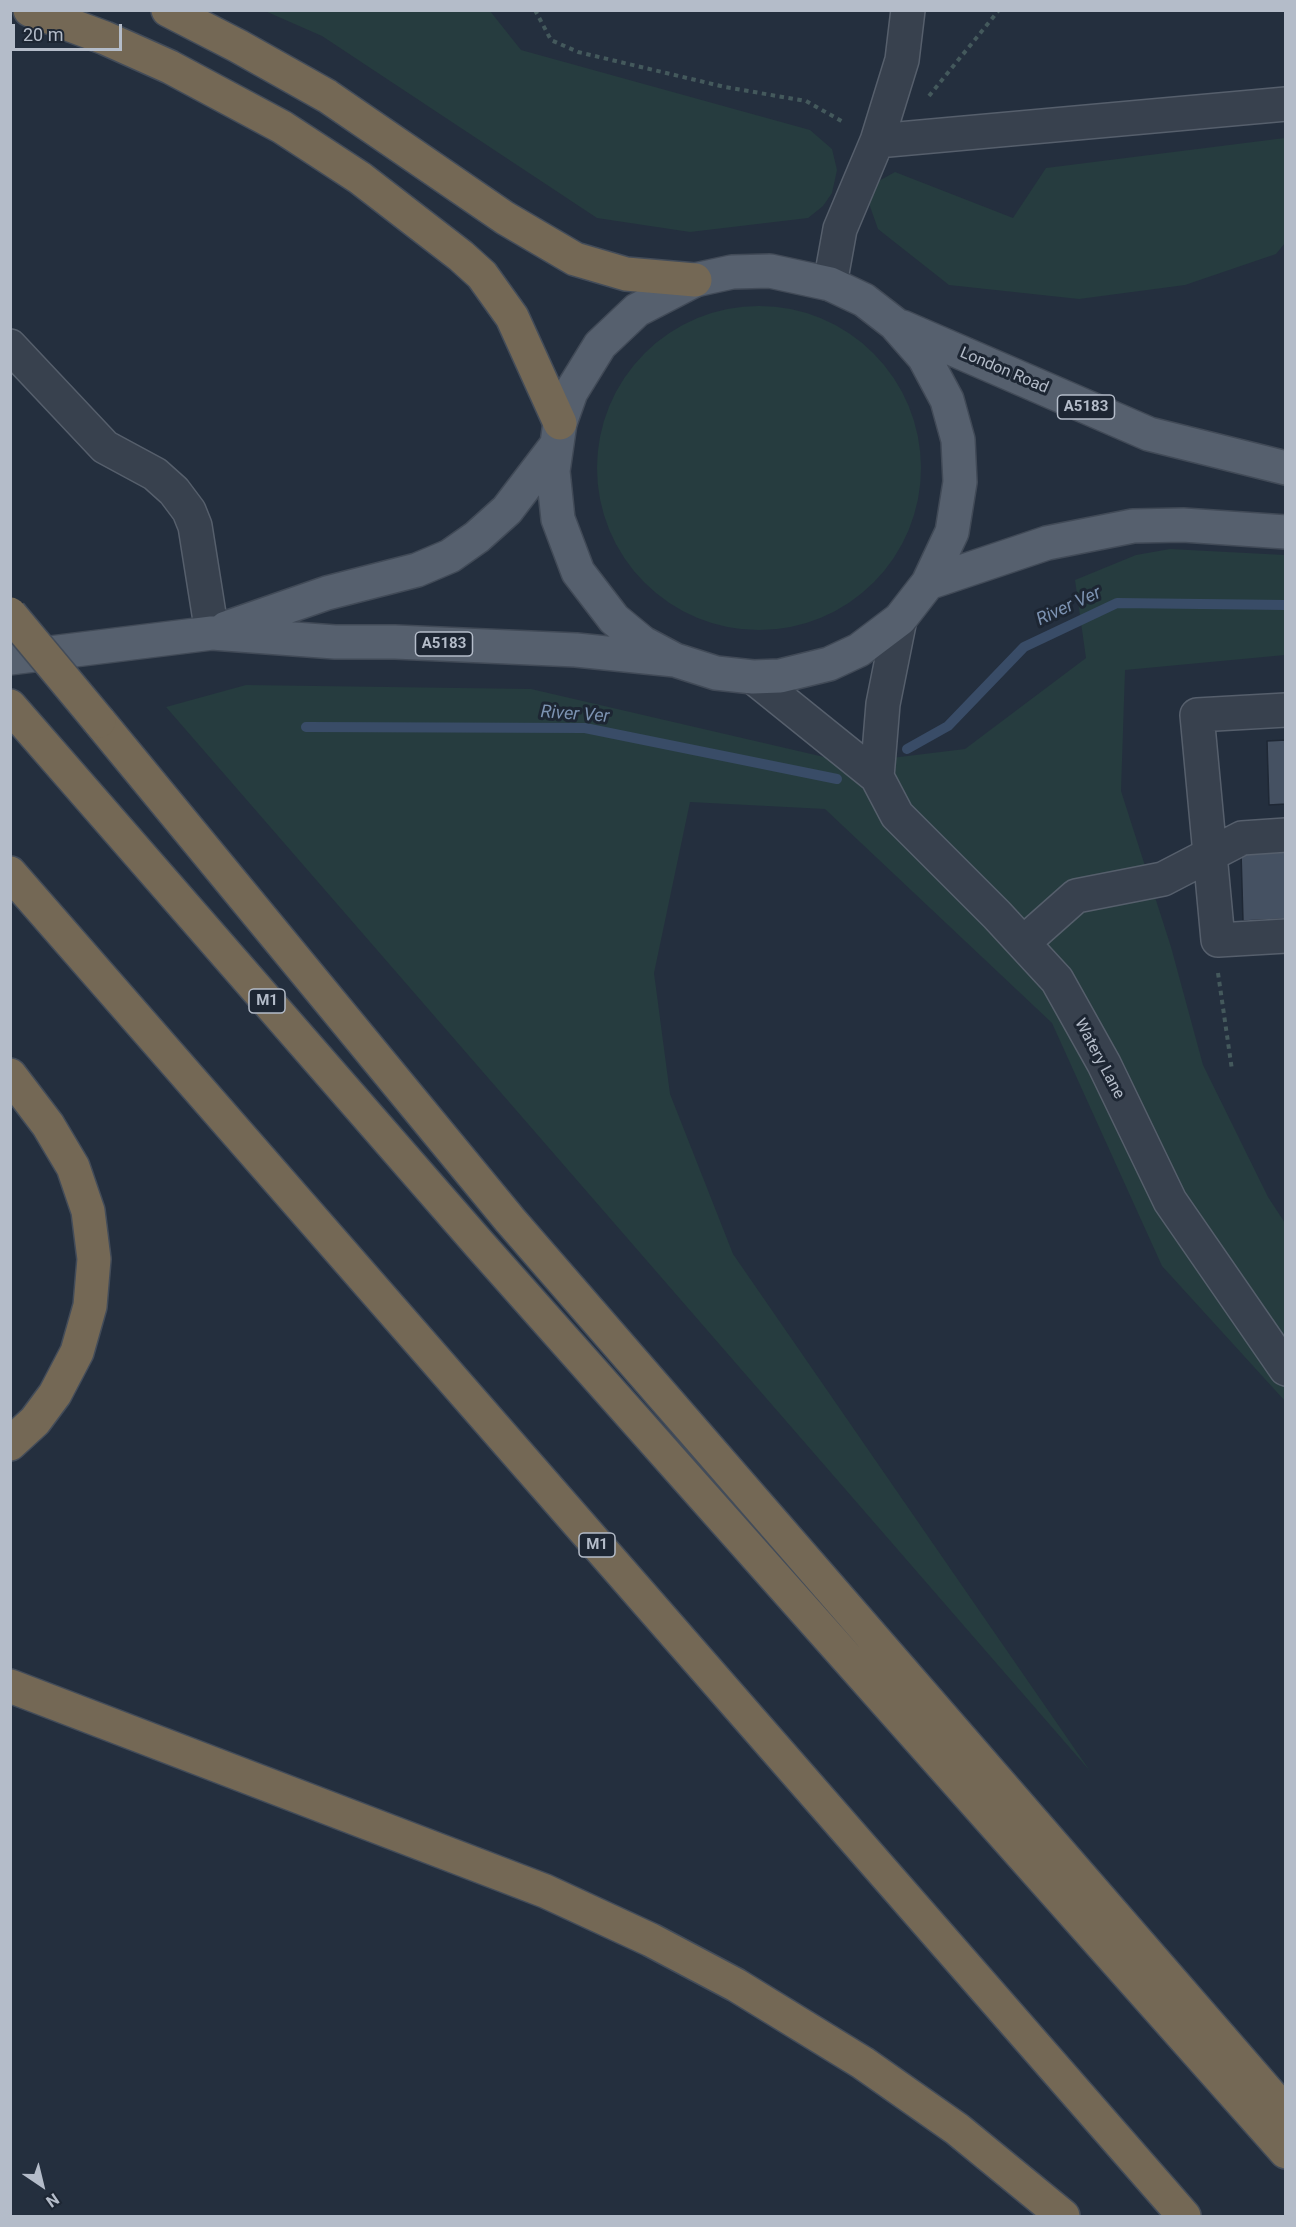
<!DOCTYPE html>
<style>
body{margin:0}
#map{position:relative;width:1296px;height:2227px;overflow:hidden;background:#242f3e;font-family:Roboto,sans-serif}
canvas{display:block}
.frame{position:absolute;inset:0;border:12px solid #b4bcc9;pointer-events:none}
.north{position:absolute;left:12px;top:2155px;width:60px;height:60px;-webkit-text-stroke:4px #1d2633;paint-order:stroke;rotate:145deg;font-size:16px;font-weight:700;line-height:24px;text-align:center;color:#b4bcc9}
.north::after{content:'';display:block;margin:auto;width:21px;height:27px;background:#b4bcc9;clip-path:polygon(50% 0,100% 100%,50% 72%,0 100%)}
.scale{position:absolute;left:12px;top:24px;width:110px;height:27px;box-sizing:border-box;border:3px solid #b4bcc9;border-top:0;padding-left:8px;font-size:18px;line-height:21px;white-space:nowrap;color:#b4bcc9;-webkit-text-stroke:4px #1d2633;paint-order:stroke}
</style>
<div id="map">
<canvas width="1296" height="2227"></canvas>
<div class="frame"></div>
<div class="north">N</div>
<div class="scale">20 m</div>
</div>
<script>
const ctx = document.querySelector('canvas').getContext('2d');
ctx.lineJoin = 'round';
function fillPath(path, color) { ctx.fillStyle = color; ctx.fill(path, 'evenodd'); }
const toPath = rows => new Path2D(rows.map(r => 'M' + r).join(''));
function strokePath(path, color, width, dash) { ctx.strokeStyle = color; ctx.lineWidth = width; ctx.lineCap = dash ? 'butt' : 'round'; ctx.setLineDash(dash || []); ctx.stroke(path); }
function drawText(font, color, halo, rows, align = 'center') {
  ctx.font = font + ' Roboto,sans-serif'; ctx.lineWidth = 6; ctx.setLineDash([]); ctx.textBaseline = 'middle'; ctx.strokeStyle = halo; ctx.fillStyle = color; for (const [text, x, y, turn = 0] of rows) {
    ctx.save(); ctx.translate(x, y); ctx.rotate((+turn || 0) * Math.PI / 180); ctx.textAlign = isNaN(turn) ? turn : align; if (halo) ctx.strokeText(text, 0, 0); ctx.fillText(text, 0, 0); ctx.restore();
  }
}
const green = toPath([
 [265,11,490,11,521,50,810,130,832,149,837,170,832,193,823,206,808,218,690,232,597,218,322,36],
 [1285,138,1285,243,1276,254,1185,285,1079,299,949,285,878,229,867,198,877,182,895,172,1013,218,1046,168],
 '597 468a162 162 0 1 1 324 0a162 162 0 1 1-324 0Z',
 [1170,549,1285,555,1285,655,1125,670,1121,791,1171,947,1203,1065,1268,1197,1285,1223,1285,1401,1162,1266,1052,1023,825,809,690,802,654,973,670,1094,733,1254,1090,1771,166,707,246,685,531,689,850,763,965,749,1086,658,1075,580,1136,555]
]);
const stream = toPath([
 [306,727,585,728,837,779],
 [907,749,948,726,1024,647,1117,603,1286,605]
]);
const building = toPath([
 [1286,740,1286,804,1269,805,1267,741,1286,740],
 [1286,849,1286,919,1243,921,1241,852,1286,849]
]);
const path = toPath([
 [535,10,551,40,578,52,725,87,806,101,845,123],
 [929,96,999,10],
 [1218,973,1232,1070]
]);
const minor = toPath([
 [877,141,1286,104],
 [830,284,840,229,877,141,902,60,908,10],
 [10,346,105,447,155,474,174,491,189,511,195,526,212,633],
 [753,677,877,777,897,815,997,915,1057,980,1104,1064,1170,1201,1286,1369],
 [1286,710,1197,715,1218,940,1286,936],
 [877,777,883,704,900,619],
 [1023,943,1076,896,1163,879,1242,838,1286,835]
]);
const major = toPath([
 [902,327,1149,434,1286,468],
 [928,583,1047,543,1133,526,1183,525,1286,532],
 [226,628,327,593,417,570,450,556,477,537,507,510,555,447],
 [10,658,212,633,335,642,395,642,576,650,675,660,716,673,753,677,780,676,829,664,859,650,900,619,928,583,952,532,960,482,958,440,947,400,924,357,895,324,864,300,830,284,770,271,732,272,695,280,637,310,600,345,571,392,560,423,553,471,558,519,578,572,614,619,643,643,675,660]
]);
const highway = toPath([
 [30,10,105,38,170,67,282,127,360,178,461,256,482,275,512,317,560,423],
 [168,10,238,46,327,96,505,218,575,259,626,274,695,280],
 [10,706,480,1245,1286,2152],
 [99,721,510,1220,1286,2113],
 [10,873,1184,2216],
 [10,1075,48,1125,73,1167,88,1211,94,1259,90,1306,77,1352,55,1394,35,1421,10,1444],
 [10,1686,545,1891,651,1940,736,1985,863,2063,957,2129,1063,2216]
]);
const highwayBridge = toPath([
 [10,614,99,721]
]);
const shields = [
 [1086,407,57],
 [444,644,57],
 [267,1001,36],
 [597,1545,36]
];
const shieldNames = [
 ["A5183",1086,407],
 ["A5183",444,644],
 ["M1",267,1001],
 ["M1",597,1545]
];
const streetNames = [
 ["London Road",1004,371,23],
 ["Watery Lane",1099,1059,62]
];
const waterNames = [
 ["River Ver",1069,607,-25],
 ["River Ver",575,715,4]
];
fillPath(green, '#263c3f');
strokePath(stream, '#394c67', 10);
fillPath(building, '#455162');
strokePath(building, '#1f2835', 1.5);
strokePath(minor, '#565f6c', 36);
strokePath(major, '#414a57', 36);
strokePath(highway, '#434c59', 36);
strokePath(path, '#44595c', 4, [4.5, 4.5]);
strokePath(minor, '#38414e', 33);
strokePath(major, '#56606e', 33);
strokePath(highway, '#746855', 33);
strokePath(highwayBridge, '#434c59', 36, []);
strokePath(highwayBridge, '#746855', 33);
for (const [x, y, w] of shields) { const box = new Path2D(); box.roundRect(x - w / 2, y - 12, w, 24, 4.5); ctx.fillStyle = '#1d2633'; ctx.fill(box); strokePath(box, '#b4bcc9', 1.5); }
drawText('bold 15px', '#b4bcc9', null, shieldNames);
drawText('16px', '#b4bcc9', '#1d2633', streetNames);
drawText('italic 18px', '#7c92b1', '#1d2633', waterNames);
</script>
